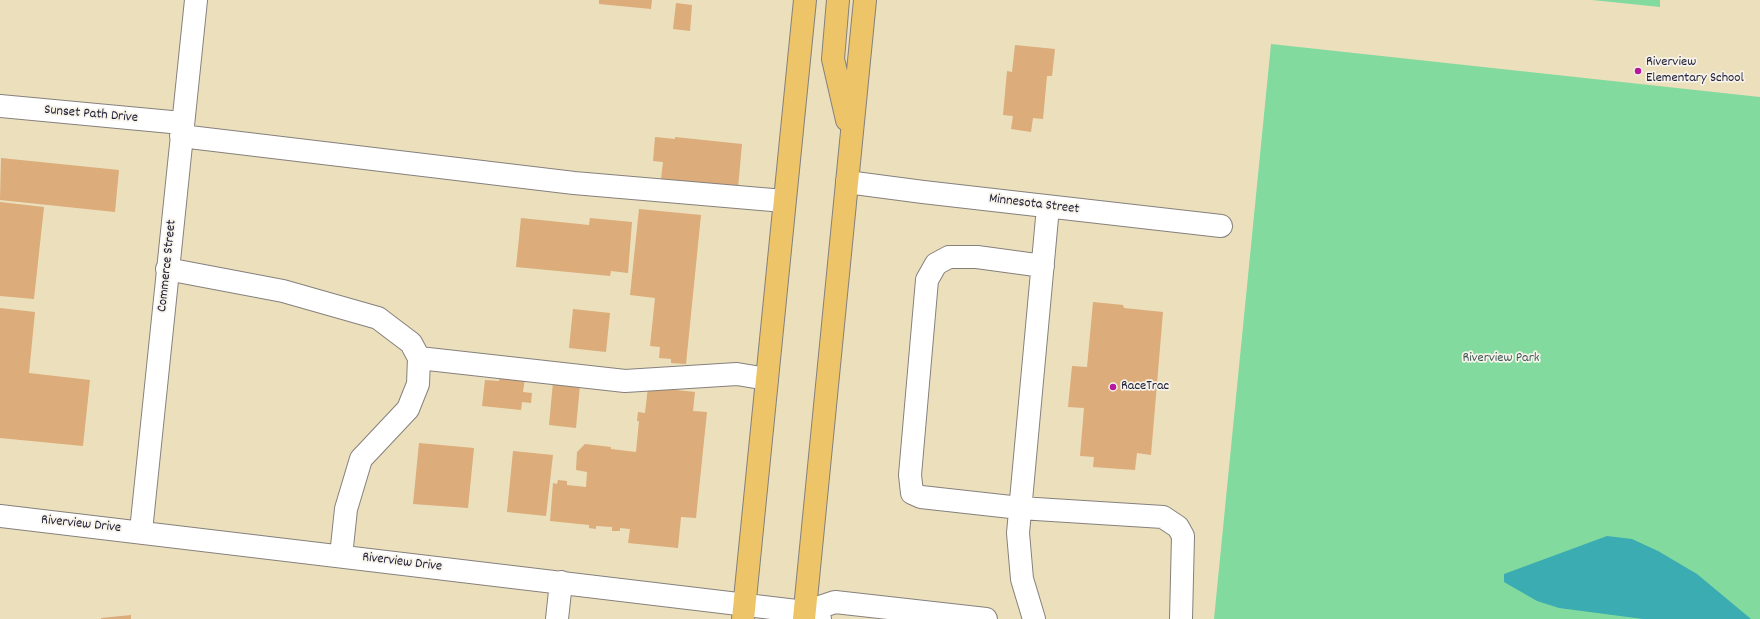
<!DOCTYPE html>
<style>
body{margin:0}
canvas{display:block;background:#ebdfbc}
</style>
<canvas width="1760" height="619"></canvas>
<script>
const ctx = document.querySelector('canvas').getContext('2d');
ctx.lineJoin = 'round';
function fillPath(path, color) { ctx.fillStyle = color; ctx.fill(path, 'evenodd'); }
const toPath = rows => new Path2D(rows.map(r => 'M' + r).join(''));
function strokePath(path, color, width, dash) { ctx.strokeStyle = color; ctx.lineWidth = width; ctx.lineCap = dash ? 'butt' : 'round'; ctx.setLineDash(dash || []); ctx.stroke(path); }
function drawText(font, color, halo, rows, align = 'center') {
  ctx.font = font + ' Dekko,sans-serif'; ctx.lineWidth = 3.5; ctx.setLineDash([]); ctx.textBaseline = 'middle'; ctx.strokeStyle = halo; ctx.fillStyle = color; for (const [text, x, y, turn = 0] of rows) {
    ctx.save(); ctx.translate(x, y); ctx.rotate((+turn || 0) * Math.PI / 180); ctx.textAlign = isNaN(turn) ? turn : align; if (halo) ctx.strokeText(text, 0, 0); ctx.fillText(text, 0, 0); ctx.restore();
  }
}
const green = toPath([
 [1592,0,1660,0,1660,7],
 [1271,44,1760,97,1760,619,1214,619]
]);
const water = toPath([
 [1607,536,1632,539,1658,551,1697,574,1751,619,1643,619,1559,608,1537,601,1504,582,1504,574]
]);
const building = toPath([
 [599,0,652,0,651,9,599,4],
 [676,3,692,5,690,31,673,29],
 [1015,45,1055,49,1052,76,1047,76,1043,119,1033,118,1031,132,1011,129,1013,116,1003,115,1007,71,1012,72],
 [655,137,675,139,675,137,742,144,738,188,661,179,663,162,653,161],
 [1,158,119,170,115,212,0,200],
 [0,202,44,207,34,299,0,296],
 [639,209,701,215,686,364,671,363,671,359,659,358,660,347,650,346,655,298,630,295],
 [521,218,589,225,590,218,632,222,628,273,611,271,610,276,516,267],
 [1093,302,1123,305,1124,308,1163,312,1151,455,1137,453,1135,470,1093,467,1094,457,1080,456,1084,408,1068,407,1072,366,1087,367],
 [0,308,35,312,29,373,90,380,83,446,0,438],
 [573,309,610,313,606,352,569,348],
 [500,375,525,378,523,392,532,393,531,403,522,402,521,410,482,406,485,380,499,381],
 [553,382,580,385,576,428,549,425],
 [648,387,695,392,693,411,707,412,696,518,681,517,678,548,628,543,630,529,620,528,620,531,612,531,612,527,596,526,596,529,589,528,589,525,550,521,553,483,557,484,558,480,567,481,567,485,586,487,587,472,576,470,577,452,585,444,611,447,611,449,636,452,639,421,637,421,638,412,645,413],
 [419,443,474,448,468,508,413,504],
 [513,451,553,455,546,516,507,512],
 [131,615,131,619,101,619,101,618]
]);
const minor = toPath([
 [0,106,182,123],
 [181,136,574,183,784,201],
 [847,182,923,192,1221,226],
 [1043,266,977,257,949,257,936,264,927,280,910,475,912,493,921,497,1020,508,1163,517,1178,527,1183,536,1181,619],
 [167,269,283,291,378,318,411,343,419,358,418,384,408,409,361,459,346,509,341,556],
 [419,358,625,381,737,374,767,379],
 [0,516,805,612,820,619],
 [141,531,196,0],
 [805,612,835,602,986,619],
 [557,619,561,582],
 [1034,619,1022,579,1018,533,1048,207]
]);
const major = toPath([
 [838,0,833,59,847,120],
 [743,619,805,0],
 [804,619,865,0]
]);
const markers = [
 [1638,71,4,"#b5179e"],
 [1113,387,4,"#b5179e"]
];
const poiNames = [
 ["Riverview",1646,63],
 ["Elementary School",1646,79],
 ["RaceTrac",1121,387]
];
const streetNames = [
 ["Sunset Path Drive",91,115,5],
 ["Minnesota Street",1034,205,7],
 ["Commerce Street",168,266,-84],
 ["Riverview Drive",81,525,6],
 ["Riverview Drive",402,563,7]
];
const parkNames = [
 ["Riverview Park",1501,359]
];
fillPath(green, '#83da9f');
fillPath(water, '#3aacb2');
fillPath(building, '#dcac7a');
strokePath(minor, '#86807c', 24);
strokePath(major, '#86807c', 24);
strokePath(minor, '#fff', 22);
strokePath(major, '#eec469', 22);
for (const [x, y, r, color] of markers) { const dot = new Path2D(); dot.arc(x, y, r, 0, 2 * Math.PI); ctx.fillStyle = color; ctx.fill(dot); strokePath(dot, '#f7f3e8', 1.5); }
drawText('14px', '#22223b', '#f7f3e8', poiNames, 'left');
drawText('14px', '#22223b', '#f7f3e8', streetNames);
drawText('14px', '#3f5959', '#f7f3e8', parkNames);
</script>
